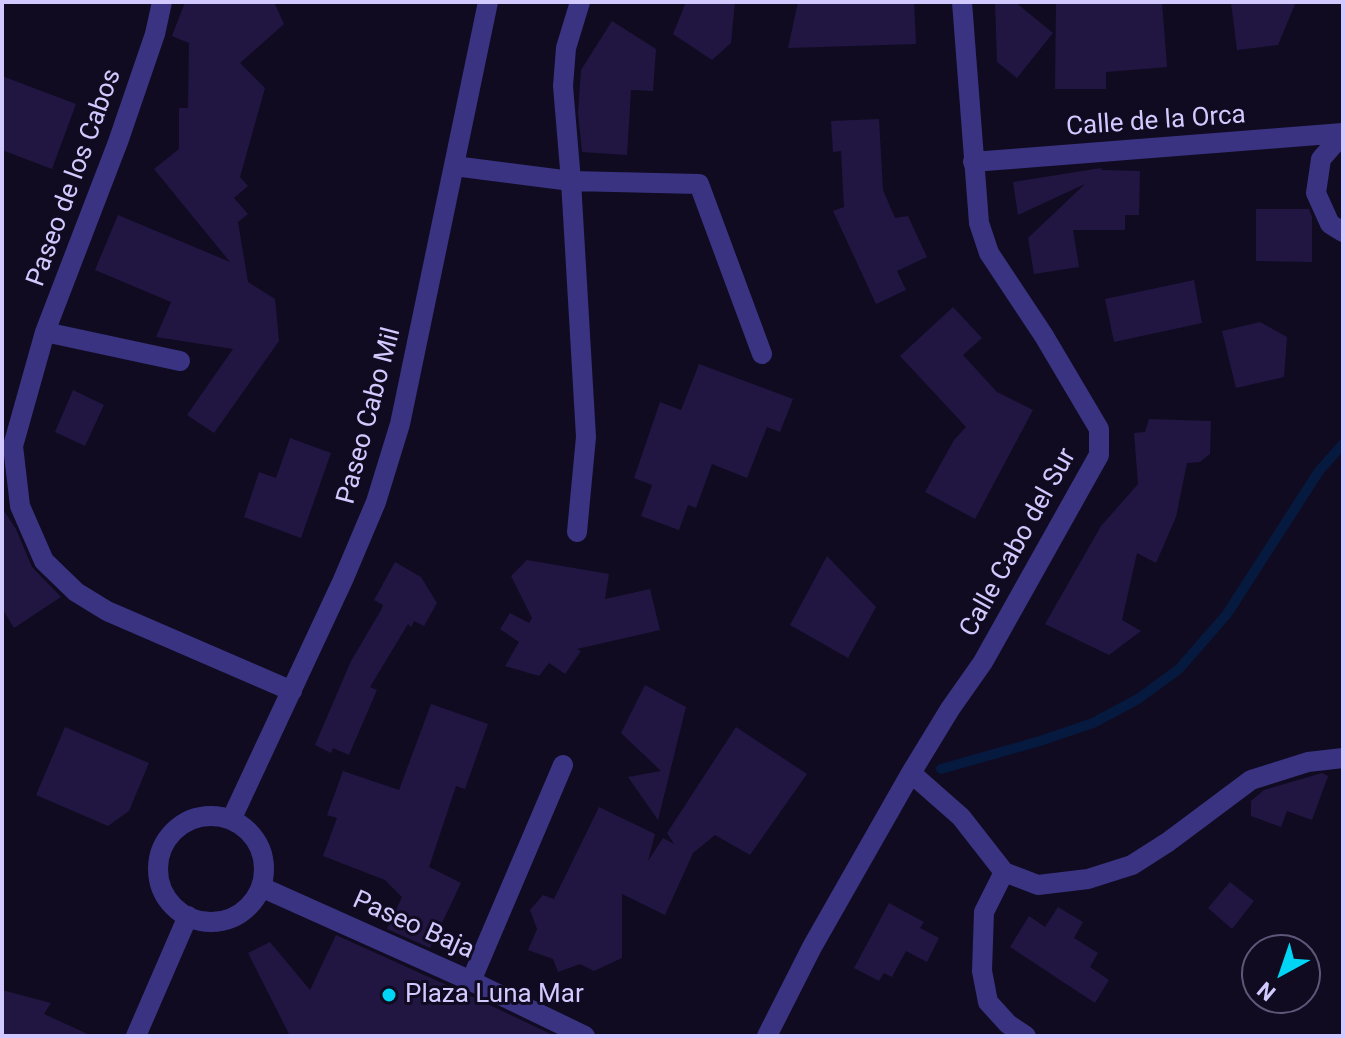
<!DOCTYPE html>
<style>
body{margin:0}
#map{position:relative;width:1345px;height:1038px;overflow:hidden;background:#100b20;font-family:Roboto,sans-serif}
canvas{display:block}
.frame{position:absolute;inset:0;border:4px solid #d2caff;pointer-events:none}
.north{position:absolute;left:1241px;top:934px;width:80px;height:80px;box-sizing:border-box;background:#100b20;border:2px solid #5e5779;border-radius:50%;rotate:220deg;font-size:22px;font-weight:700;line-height:32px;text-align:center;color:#d2caff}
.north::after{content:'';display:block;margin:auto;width:28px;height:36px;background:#00d5f5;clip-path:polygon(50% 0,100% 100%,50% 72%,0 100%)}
</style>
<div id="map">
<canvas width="1345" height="1038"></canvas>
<div class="frame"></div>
<div class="north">N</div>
</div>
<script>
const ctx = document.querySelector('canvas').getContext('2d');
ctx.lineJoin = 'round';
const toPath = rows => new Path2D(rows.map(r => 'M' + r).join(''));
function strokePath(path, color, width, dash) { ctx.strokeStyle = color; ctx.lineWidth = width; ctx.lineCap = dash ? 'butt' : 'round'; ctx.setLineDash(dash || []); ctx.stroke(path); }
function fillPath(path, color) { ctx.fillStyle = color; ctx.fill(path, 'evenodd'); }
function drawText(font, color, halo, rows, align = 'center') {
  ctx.font = font + ' Roboto,sans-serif'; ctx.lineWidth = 6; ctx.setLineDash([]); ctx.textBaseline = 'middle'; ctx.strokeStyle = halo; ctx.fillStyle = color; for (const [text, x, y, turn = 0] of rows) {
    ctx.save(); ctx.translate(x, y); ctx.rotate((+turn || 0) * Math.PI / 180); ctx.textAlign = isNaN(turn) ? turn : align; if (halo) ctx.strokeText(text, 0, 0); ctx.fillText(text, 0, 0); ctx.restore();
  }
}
const stream = toPath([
 [941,769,1040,741,1093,723,1138,699,1179,669,1227,614,1319,471,1343,444]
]);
const building = toPath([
 [185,2,274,2,284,24,240,63,265,88,240,177,248,186,234,198,248,214,238,222,248,282,275,299,279,341,214,433,187,415,233,349,156,337,171,302,95,270,118,215,230,262,154,169,179,149,179,108,188,108,189,43,172,36],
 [686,2,735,2,731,43,712,60,673,34],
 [798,2,914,2,916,44,788,48],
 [995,2,1015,2,1053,33,1017,78,997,62],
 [1056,2,1162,2,1167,67,1106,72,1106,89,1055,89],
 [1231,2,1296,2,1278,45,1237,50],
 [612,21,656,49,653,91,631,90,627,155,582,152,578,113,581,70],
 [2,76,76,104,52,169,2,150],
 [879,119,883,190,895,218,908,216,927,257,897,271,906,290,876,304,833,211,844,207,841,151,833,152,831,121],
 [1101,168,1102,170,1140,171,1139,215,1125,215,1125,230,1073,230,1079,267,1034,274,1028,238,1085,184,1018,215,1013,182],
 [1256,209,1309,209,1312,217,1312,262,1256,261],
 [1194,280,1202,323,1114,342,1105,299],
 [953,307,982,338,963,355,997,392,1033,410,975,519,925,492,954,440,966,427,900,356],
 [1260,322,1287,337,1284,377,1236,388,1222,331],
 [699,364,793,399,780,432,767,427,747,478,712,464,696,508,688,505,679,530,641,516,652,485,634,478,660,402,681,410],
 [73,390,104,405,85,446,55,432],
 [1149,419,1211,421,1210,454,1200,462,1187,463,1176,517,1156,563,1137,553,1122,620,1141,631,1109,655,1045,624,1101,526,1138,484,1134,433,1145,432],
 [290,438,331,453,301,538,244,517,259,472,276,478],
 [2,508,16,529,32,567,61,597,14,628,2,608],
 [827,556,876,607,848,658,790,625],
 [527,560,609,574,605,599,650,589,660,630,577,649,581,651,565,674,549,663,539,676,505,666,519,642,500,629,510,613,529,623,532,618,511,576],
 [395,562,421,577,437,603,424,626,414,621,411,627,408,624,370,687,377,690,349,755,333,748,331,753,315,745,351,661,381,610,383,605,374,600],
 [645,685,686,707,658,820,628,777,661,771,621,733],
 [431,704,488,724,465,789,456,786,429,867,461,883,430,948,387,929,402,897,385,880,323,856,337,818,327,815,343,771,399,790],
 [65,727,149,763,129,811,108,826,36,795],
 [736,727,807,774,750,855,715,835,693,853,665,915,622,894,622,958,594,971,580,964,558,972,553,959,528,950,537,929,530,910,543,895,554,899,599,807,655,834,648,861,663,838,674,844,667,833],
 [1322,773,1328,776,1312,820,1287,811,1281,827,1251,816,1251,801,1264,790],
 [1230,882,1254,901,1232,929,1208,908],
 [889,903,924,922,920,928,939,938,927,962,906,951,892,977,884,973,879,981,854,968],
 [1058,907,1083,922,1074,938,1098,953,1090,967,1109,980,1095,1003,1010,947,1029,916,1045,927],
 [336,935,475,998,555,1036,290,1036,248,953,270,942,310,990],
 [2,990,51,1003,44,1014,92,1036,2,1036]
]);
const minor = toPath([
 [162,2,155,34,118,142,45,332,13,446,20,506,44,561,76,592,107,611,292,691],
 [1343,134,1321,159,1316,193,1330,224,1343,232],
 [973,162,1343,133],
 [454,166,571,181,699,184,762,354],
 [45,332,180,361],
 [577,532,586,437,571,181,563,86,566,48,580,2],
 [911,773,961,817,1004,872,1038,885,1088,879,1132,865,1168,842,1251,780,1308,762,1343,758],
 '158 869a53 53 0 1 1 106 0a53 53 0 1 1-106 0Z',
 [231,820,343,580,376,502,400,424,488,2],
 [1004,872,984,912,982,971,988,1002,1008,1024,1026,1036],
 [261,887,471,981,585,1036],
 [471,981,563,765],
 [136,1036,188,916],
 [767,1036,812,947,911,773,950,709,983,662,1099,455,1099,429,1044,336,989,253,979,223,962,2]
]);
const markers = [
 [389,995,8,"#00d5f5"]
];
const streetNames = [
 ["Calle de la Orca",1156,122,-4],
 ["Paseo de los Cabos",75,178,-70],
 ["Paseo Cabo Mil",370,416,-75],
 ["Calle Cabo del Sur",1019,543,-61],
 ["Paseo Baja",413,926,24]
];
const poiNames = [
 ["Plaza Luna Mar",405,995]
];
strokePath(stream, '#06193e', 10);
fillPath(building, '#211642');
strokePath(minor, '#393382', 20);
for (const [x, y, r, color] of markers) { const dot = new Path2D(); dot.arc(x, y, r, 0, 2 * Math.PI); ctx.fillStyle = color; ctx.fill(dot); strokePath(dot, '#100b20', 3); }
drawText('26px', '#d2caff', '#100b20', streetNames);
drawText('26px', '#d2caff', '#100b20', poiNames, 'left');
</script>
